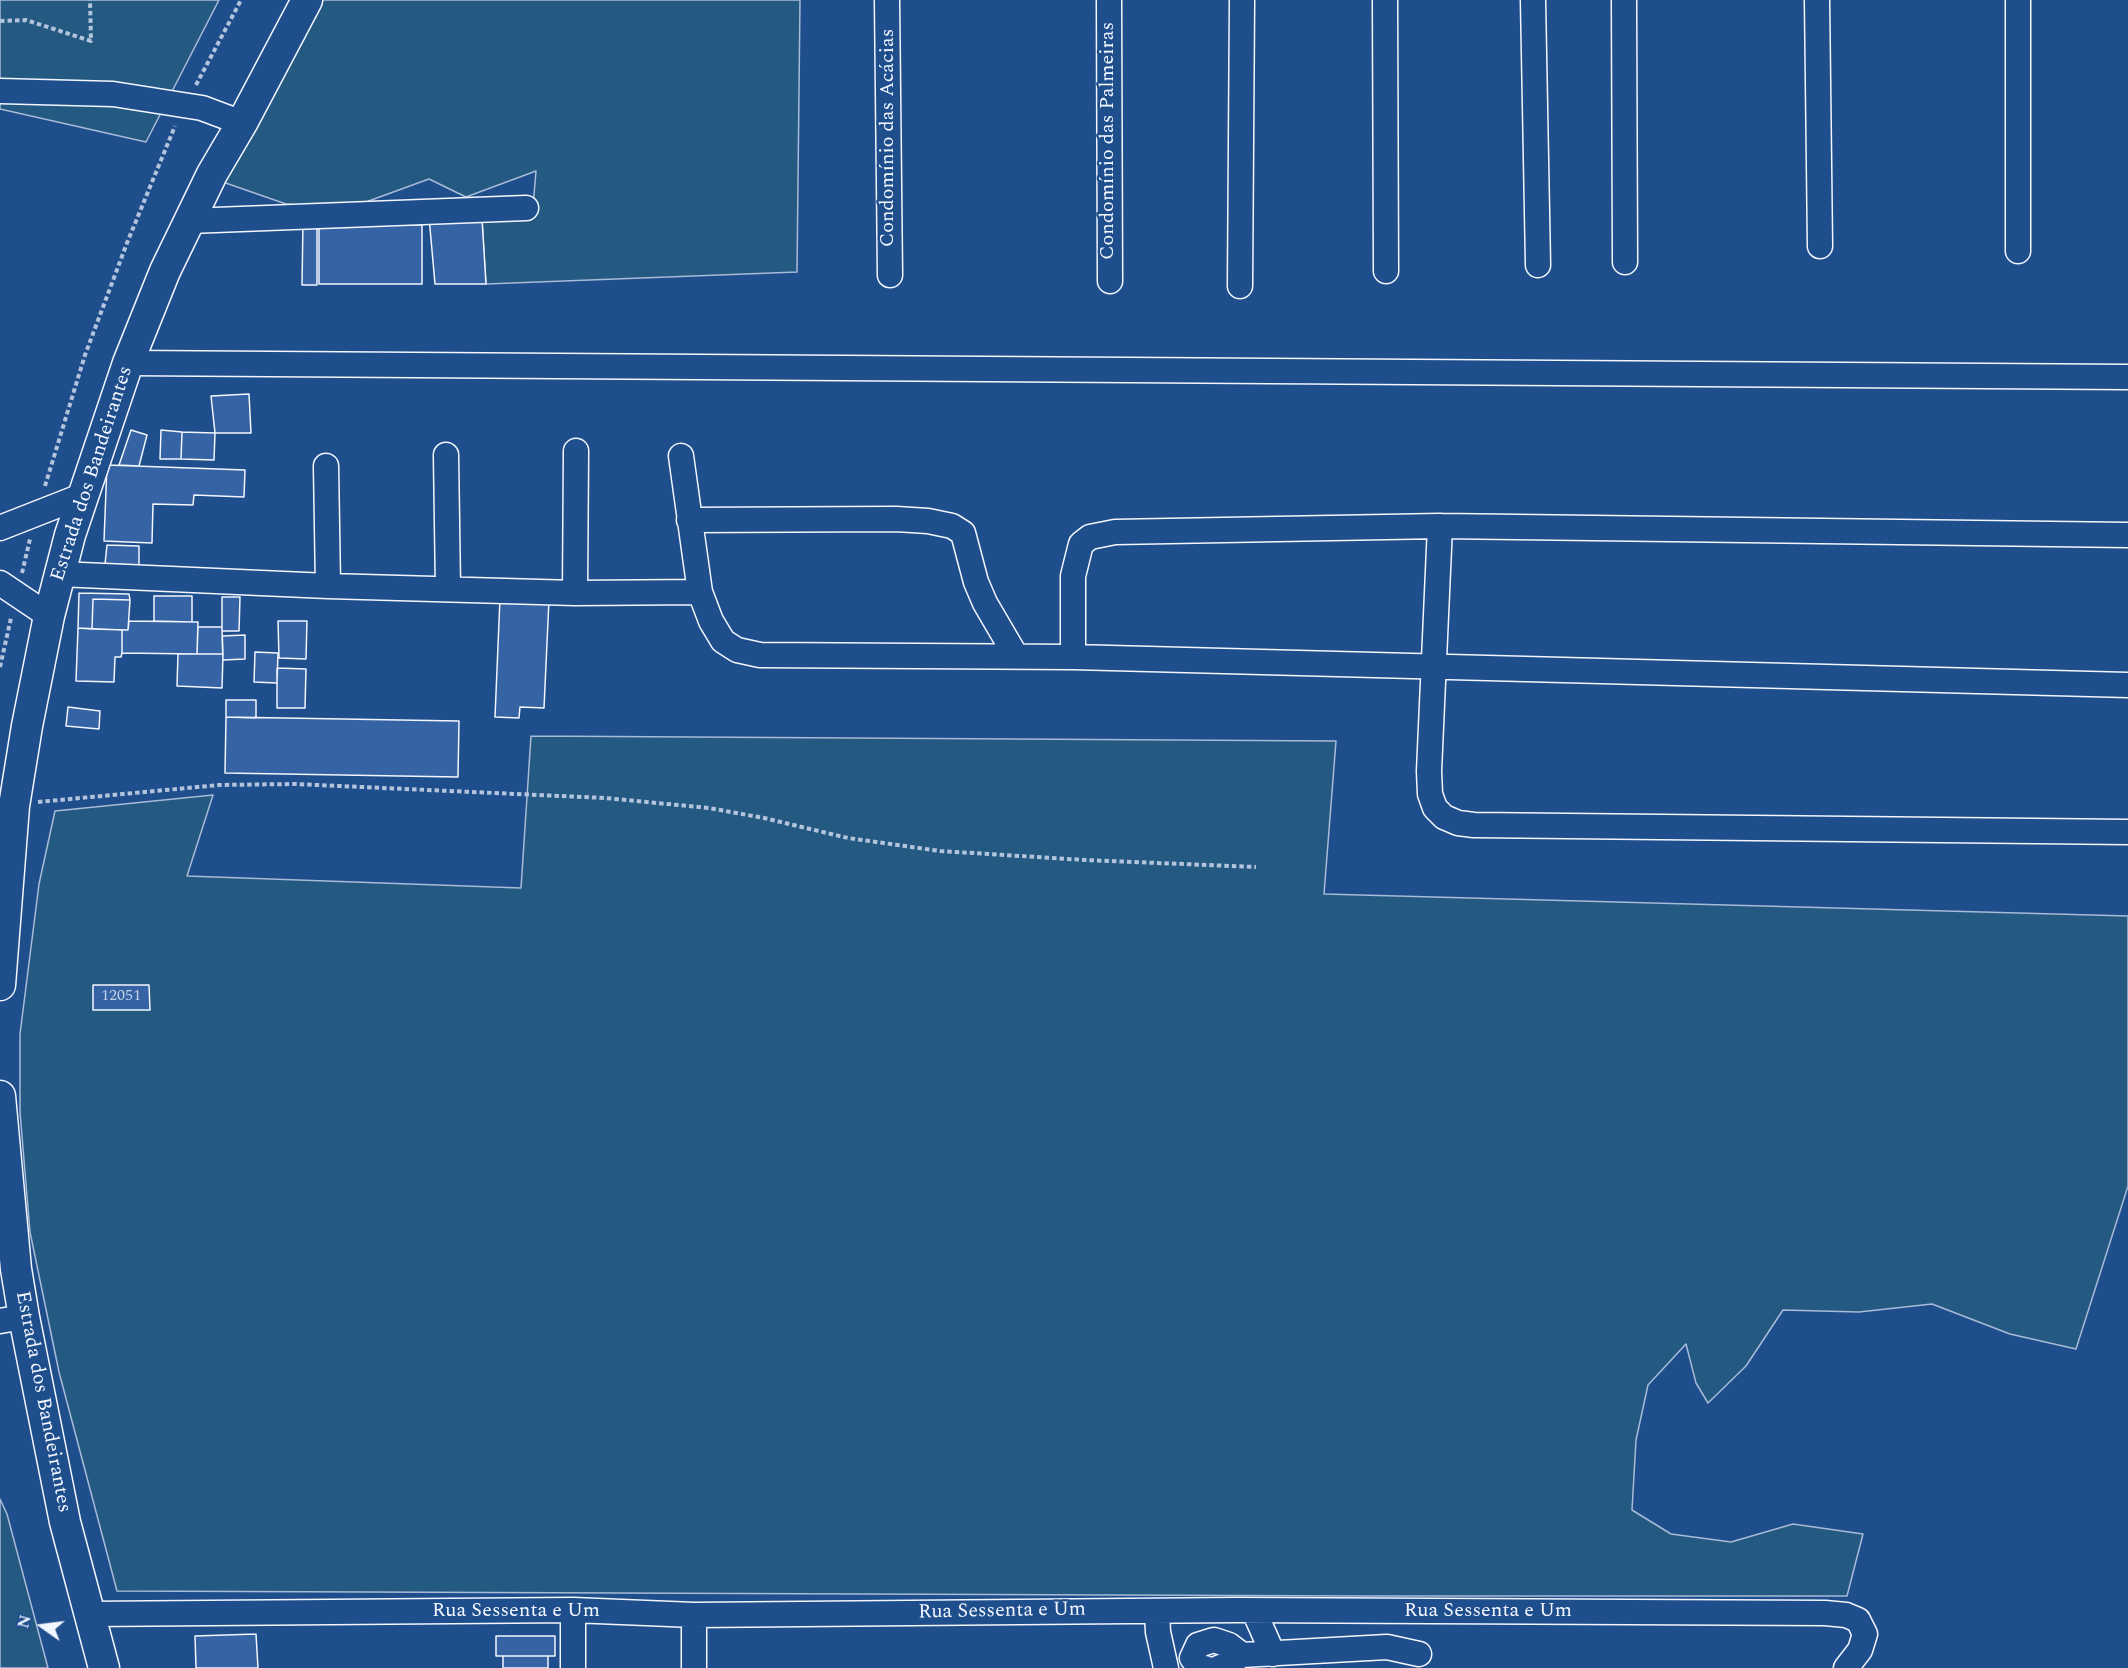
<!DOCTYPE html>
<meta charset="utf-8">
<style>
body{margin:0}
#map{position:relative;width:2128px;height:1668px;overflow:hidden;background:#1f4e8c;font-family:Spectral,serif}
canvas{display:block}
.north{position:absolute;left:12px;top:1596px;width:60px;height:60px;-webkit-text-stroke:4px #1f4e8c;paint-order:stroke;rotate:284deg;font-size:16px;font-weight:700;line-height:24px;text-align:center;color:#f2f6ff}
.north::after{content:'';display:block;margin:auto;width:21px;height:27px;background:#f2f6ff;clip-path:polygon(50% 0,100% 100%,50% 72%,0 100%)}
</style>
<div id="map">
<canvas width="2128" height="1668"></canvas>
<div class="north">N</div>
</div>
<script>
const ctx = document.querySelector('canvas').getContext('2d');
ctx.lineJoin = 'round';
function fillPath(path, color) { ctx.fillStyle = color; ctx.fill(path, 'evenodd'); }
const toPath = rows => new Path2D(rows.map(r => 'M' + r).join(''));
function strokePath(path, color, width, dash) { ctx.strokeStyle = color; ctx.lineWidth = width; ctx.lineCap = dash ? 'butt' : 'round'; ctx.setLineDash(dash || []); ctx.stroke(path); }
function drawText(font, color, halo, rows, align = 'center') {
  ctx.font = font + ' Spectral,serif'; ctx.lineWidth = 4.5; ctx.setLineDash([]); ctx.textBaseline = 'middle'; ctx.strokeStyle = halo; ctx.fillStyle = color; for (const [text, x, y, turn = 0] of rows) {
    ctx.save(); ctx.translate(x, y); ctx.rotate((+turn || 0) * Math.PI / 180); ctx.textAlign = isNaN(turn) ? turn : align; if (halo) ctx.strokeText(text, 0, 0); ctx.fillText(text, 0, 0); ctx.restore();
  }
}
const green = toPath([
 [0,0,219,0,146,142,0,109,0,0],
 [321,0,800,0,797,272,486,284,482,219,532,219,536,171,466,197,429,179,344,210,286,204,220,181,321,0],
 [531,736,1336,741,1324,894,2128,916,2128,1186,2076,1349,2010,1334,1932,1304,1859,1312,1783,1310,1746,1366,1708,1403,1696,1383,1686,1344,1648,1385,1636,1440,1632,1510,1671,1534,1731,1542,1793,1524,1863,1534,1847,1596,1363,1596,117,1591,59,1372,30,1232,20,1112,20,1034,39,884,55,811,213,795,187,876,521,888,531,736],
 [0,1499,7,1514,48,1668,0,1668,0,1499]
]);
const building = toPath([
 [429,217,482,219,486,284,435,284,429,217],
 [303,221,317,222,317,285,302,285,303,221],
 [319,224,422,225,422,284,319,284,319,224],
 [249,394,251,433,215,433,211,396,249,394],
 [131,430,147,435,139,466,119,465,131,430],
 [161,430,182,432,181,459,160,459,161,430],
 [182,432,215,433,214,460,181,459,182,432],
 [107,465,245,470,244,497,194,495,193,505,153,504,152,543,104,541,107,465],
 [107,545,139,546,139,565,105,564,107,545],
 [79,593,129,594,130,600,93,599,92,629,78,628,79,593],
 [154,596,192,596,192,622,154,621,154,596],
 [222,597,240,597,239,631,222,631,222,597],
 [500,598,549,600,544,708,520,707,519,718,495,717,500,598],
 [93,599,130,600,128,630,92,629,93,599],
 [129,621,198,622,197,654,122,653,122,630,128,630,129,621],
 [278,621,307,621,306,659,279,658,278,621],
 [198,627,222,627,223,654,197,654,198,627],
 [78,628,122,630,122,653,121,657,115,657,114,682,76,681,78,628],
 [245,635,245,659,223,660,222,636,245,635],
 [255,652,278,653,277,683,254,682,255,652],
 [178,654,223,654,222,688,177,686,178,654],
 [277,668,306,669,305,708,277,708,277,668],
 [226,700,256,700,256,718,226,717,226,700],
 [68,707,100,711,99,729,66,726,68,707],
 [226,717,459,721,458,777,225,773,226,717],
 [93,985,149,985,150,1010,93,1010,93,985],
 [256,1634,258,1668,196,1668,195,1636,256,1634],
 [496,1636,555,1636,555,1656,496,1656,496,1636],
 [503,1656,548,1656,548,1668,503,1668,503,1656]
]);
const path = toPath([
 [0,21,26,20,91,41,90,0],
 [196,85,241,0],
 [45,486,85,355,127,243,175,126],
 [22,573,30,539],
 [0,667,11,618],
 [38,802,219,785,295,784,605,798,709,808,764,818,848,838,940,851,1085,860,1256,867]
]);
const minor = toPath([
 [887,0,890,275],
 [1109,0,1110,281],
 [1385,0,1386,271],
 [1533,0,1538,265],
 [1624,0,1625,262],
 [1817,0,1820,246],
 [2018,0,2018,251],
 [0,91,113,94,202,108,242,123],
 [189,221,526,208],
 [1240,286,1242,0],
 [128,363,2128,377],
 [446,455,448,589],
 [681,456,700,592],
 [326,466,328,586],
 [689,520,896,519,928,521,952,526,963,533,976,582,985,603,1016,656],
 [1440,526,1429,771,1430,794,1435,808,1444,817,1458,823,1474,825,2128,832],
 [0,528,84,495],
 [59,574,328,586,575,593,700,592,711,621,723,641,737,650,760,655,1073,657,2128,685],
 [0,583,49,616],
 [575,593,576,451],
 [1073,657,1073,576,1081,544,1090,537,1115,532,1440,526,2128,535],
 [0,1321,24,1317],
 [1157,1611,1158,1632,1166,1668],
 [1254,1611,1273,1654],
 [89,1614,573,1610,694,1615,1236,1610,1825,1613,1846,1615,1858,1620,1865,1634,1860,1650,1846,1668],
 [573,1668,573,1610],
 [694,1668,694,1615],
 [1205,1668,1199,1667,1192,1658,1198,1645,1214,1640,1229,1645,1242,1655],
 [1218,1668,1230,1663,1242,1655,1387,1647,1419,1654]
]);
const major = toPath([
 [0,985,14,806,27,726,49,616,70,535,128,363,165,271,212,174,242,123,307,0],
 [0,1096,16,1269,24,1317,65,1522,104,1668]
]);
const numberNames = [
 ["12051",121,997]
];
const streetNames = [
 ["Condomínio das Acácias",889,138,-90],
 ["Condomínio das Palmeiras",1109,141,-90],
 ["Estrada dos Bandeirantes",93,474,-72],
 ["Estrada dos Bandeirantes",42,1402,79],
 ["Rua Sessenta e Um",516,1612],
 ["Rua Sessenta e Um",1002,1612,-1],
 ["Rua Sessenta e Um",1488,1612]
];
fillPath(green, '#245a82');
strokePath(green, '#a8bbd7', 1.5);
fillPath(building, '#3563a3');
strokePath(building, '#f2f6ff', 1.5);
strokePath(minor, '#f2f6ff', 27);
strokePath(major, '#f2f6ff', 33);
strokePath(path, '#b3c4dc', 4, [4.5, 3]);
strokePath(minor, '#1f4e8c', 24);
strokePath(major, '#1f4e8c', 30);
drawText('16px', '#c3d1e8', null, numberNames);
drawText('20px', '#f2f6ff', '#1f4e8c', streetNames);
</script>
